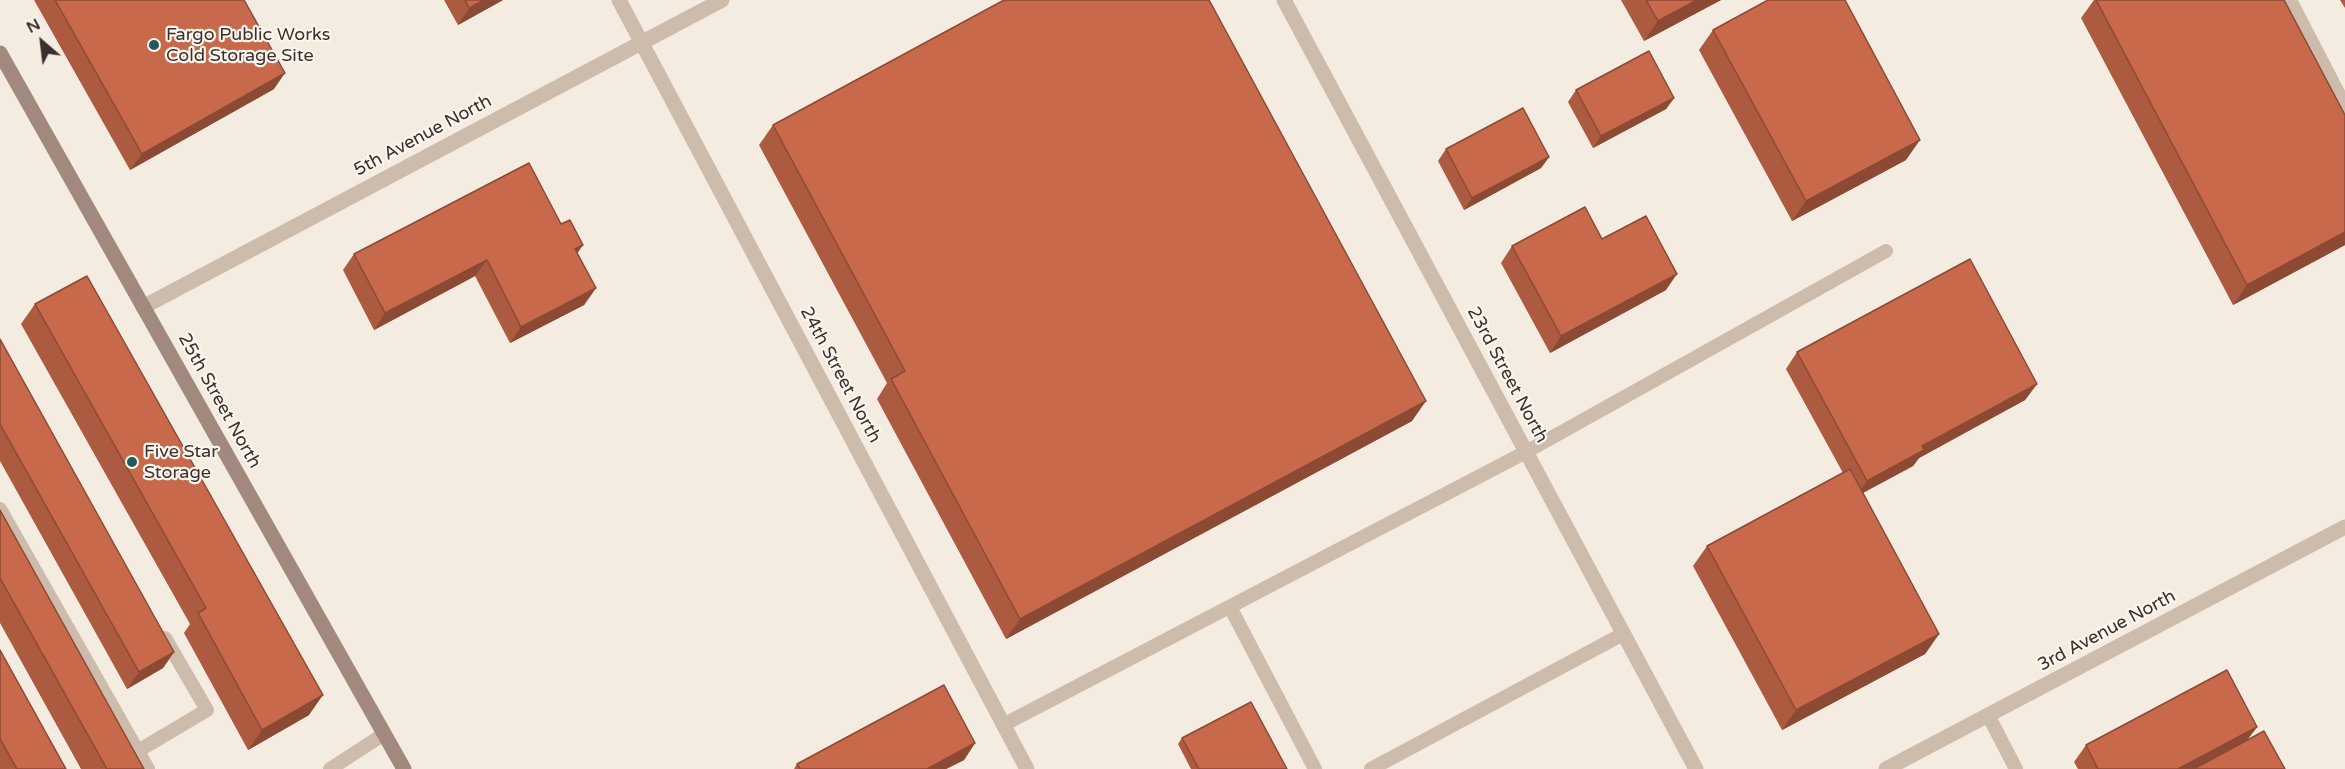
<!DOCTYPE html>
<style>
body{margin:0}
#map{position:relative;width:2345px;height:769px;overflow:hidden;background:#f4ebe1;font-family:"Varela Round",sans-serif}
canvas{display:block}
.north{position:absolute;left:12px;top:12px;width:60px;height:60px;-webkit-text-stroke:4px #fbf5ee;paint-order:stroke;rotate:332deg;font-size:16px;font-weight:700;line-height:24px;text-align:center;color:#3b302b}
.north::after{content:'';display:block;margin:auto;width:21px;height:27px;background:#3b302b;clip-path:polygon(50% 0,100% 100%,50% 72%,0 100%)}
</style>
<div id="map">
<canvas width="2345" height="769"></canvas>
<div class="north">N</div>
</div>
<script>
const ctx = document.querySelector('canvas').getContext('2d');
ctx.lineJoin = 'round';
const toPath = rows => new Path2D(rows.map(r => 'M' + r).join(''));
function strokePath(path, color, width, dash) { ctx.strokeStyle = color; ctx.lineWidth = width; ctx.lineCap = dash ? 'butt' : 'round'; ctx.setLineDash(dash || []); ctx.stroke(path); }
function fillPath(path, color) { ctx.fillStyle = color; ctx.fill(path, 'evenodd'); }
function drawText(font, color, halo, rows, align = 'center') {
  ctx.font = font + ' "Varela Round",sans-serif'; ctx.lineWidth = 4.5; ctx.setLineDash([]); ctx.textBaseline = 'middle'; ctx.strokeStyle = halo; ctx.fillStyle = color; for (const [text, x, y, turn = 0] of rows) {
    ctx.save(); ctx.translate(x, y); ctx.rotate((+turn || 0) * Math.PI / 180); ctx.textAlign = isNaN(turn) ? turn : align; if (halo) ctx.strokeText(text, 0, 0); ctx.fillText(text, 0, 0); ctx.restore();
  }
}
const lane = toPath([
 [2290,0,2345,106],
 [0,509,148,769],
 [1230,607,1315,769],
 [1988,715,2016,769],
 [1003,725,1526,452,1886,251],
 [138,751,207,710,165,638],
 [330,769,384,734],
 [1371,769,1623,634]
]);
const street = toPath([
 [619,0,1027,769],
 [1284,0,1696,769],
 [143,307,722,0],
 [1886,769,2345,527]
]);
const secondary = toPath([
 [0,53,404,769]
]);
const wall = toPath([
 [34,0,244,0,274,89,130,170],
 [444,0,503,0,458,25],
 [1621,0,1721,0,1644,41],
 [2094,0,2284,0,2345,245,2233,305,2081,18],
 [2340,0,2345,0,2345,8],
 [1713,30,1906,160,1792,221,1699,50],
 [1576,90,1674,98,1666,109,1593,148,1568,102],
 [773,125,1412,421,1006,639,877,399,887,383,759,145],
 [1446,149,1549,157,1541,168,1464,210,1438,161],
 [1602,239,1666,290,1550,353,1501,263,1512,246],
 [354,254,577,254,596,288,584,305,510,343,475,276,374,330,343,270],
 [35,304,309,715,248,750,184,633,190,624,21,324],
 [0,339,174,652,163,668,127,689,0,461],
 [1797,352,2037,384,2025,400,1919,458,1913,466,1863,493,1939,634,1925,654,1782,730,1693,566,1707,546,1843,473,1786,369],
 [0,510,144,769,81,769,0,623],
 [0,650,66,769,0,769],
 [2257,727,2247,740,2285,769,2078,769,2074,762,2086,745],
 [1182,738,1287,769,1191,769,1178,744],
 [975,743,964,760,946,769,794,769,797,764]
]);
const shadedWall = toPath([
 [484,0,503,0,458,25,469,8],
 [1697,0,1721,0,1644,41,1658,21],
 [285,73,274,89,130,170,142,154],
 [1674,98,1666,109,1593,148,1601,136],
 [1920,140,1906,160,1792,221,1806,201],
 [1549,157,1541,168,1464,210,1472,198],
 [2345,232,2345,245,2233,305,2247,285],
 [583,245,572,261,575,249],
 [487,260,475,276,374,330,385,313],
 [1677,274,1666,290,1550,353,1561,336],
 [596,288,584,305,510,343,521,327],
 [2037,384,2025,400,1919,458,1913,466,1855,497,1867,481,1922,446],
 [1426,401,1412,421,1006,639,1020,619],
 [1939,634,1925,654,1782,730,1796,710],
 [174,652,163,668,127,689,139,672],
 [323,695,309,715,248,750,262,730],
 [2257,727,2245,743,2197,769,2178,769],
 [975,743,964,760,946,769,927,769]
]);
const building = toPath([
 [55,0,244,0,285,73,142,154,55,0],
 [465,0,484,0,469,8,465,0],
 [1004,0,1209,0,1426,401,1020,619,891,379,905,371,773,125,1004,0],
 [1646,0,1697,0,1658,21,1646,0],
 [1768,0,1845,0,1920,140,1806,201,1713,30,1768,0],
 [2096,0,2284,0,2345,115,2345,232,2247,285,2096,0],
 [1649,51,1674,98,1601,136,1576,90,1649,51],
 [1523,108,1549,157,1472,198,1446,149,1523,108],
 [529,163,561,224,570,220,583,245,575,249,596,288,521,327,487,260,385,313,354,254,529,163],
 [1585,207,1602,239,1646,216,1677,274,1561,336,1512,246,1585,207],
 [1970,259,2037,384,1922,446,1924,450,1867,481,1797,352,1970,259],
 [87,276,323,695,262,730,198,613,206,608,35,304,87,276],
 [0,339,174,652,139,672,0,424,0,339],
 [1850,469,1939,634,1796,710,1707,546,1850,469],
 [0,510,144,769,107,769,0,578,0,510],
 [0,650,66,769,17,769,0,739,0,650],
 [2227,670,2257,727,2178,769,2098,769,2086,745,2227,670],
 [944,685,975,743,927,769,800,769,797,764,944,685],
 [1251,702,1287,769,1199,769,1182,738,1251,702],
 [2264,731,2285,769,2194,769,2264,731]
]);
const markers = [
 [154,45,6,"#1f5a5e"],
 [132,462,6,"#1f5a5e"]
];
const poiNames = [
 ["Fargo Public Works",166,35],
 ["Cold Storage Site",166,56],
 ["Five Star",144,452],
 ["Storage",144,473]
];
const streetNames = [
 ["5th Avenue North",423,136,-28],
 ["24th Street North",840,375,62],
 ["23rd Street North",1507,375,62],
 ["25th Street North",219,401,61],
 ["3rd Avenue North",2107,631,-28]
];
strokePath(lane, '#cdbbac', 14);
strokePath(street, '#cdbbac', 15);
strokePath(secondary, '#a18a7d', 15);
fillPath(wall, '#ac5a40');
fillPath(shadedWall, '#8c4a34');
fillPath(building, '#c8694b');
strokePath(building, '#8c4a34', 1.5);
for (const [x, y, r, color] of markers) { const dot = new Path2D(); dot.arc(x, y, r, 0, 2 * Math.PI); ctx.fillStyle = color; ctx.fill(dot); strokePath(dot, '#fbf5ee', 2); }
drawText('18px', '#3b302b', '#fbf5ee', poiNames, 'left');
drawText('18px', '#3b302b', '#fbf5ee', streetNames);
</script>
